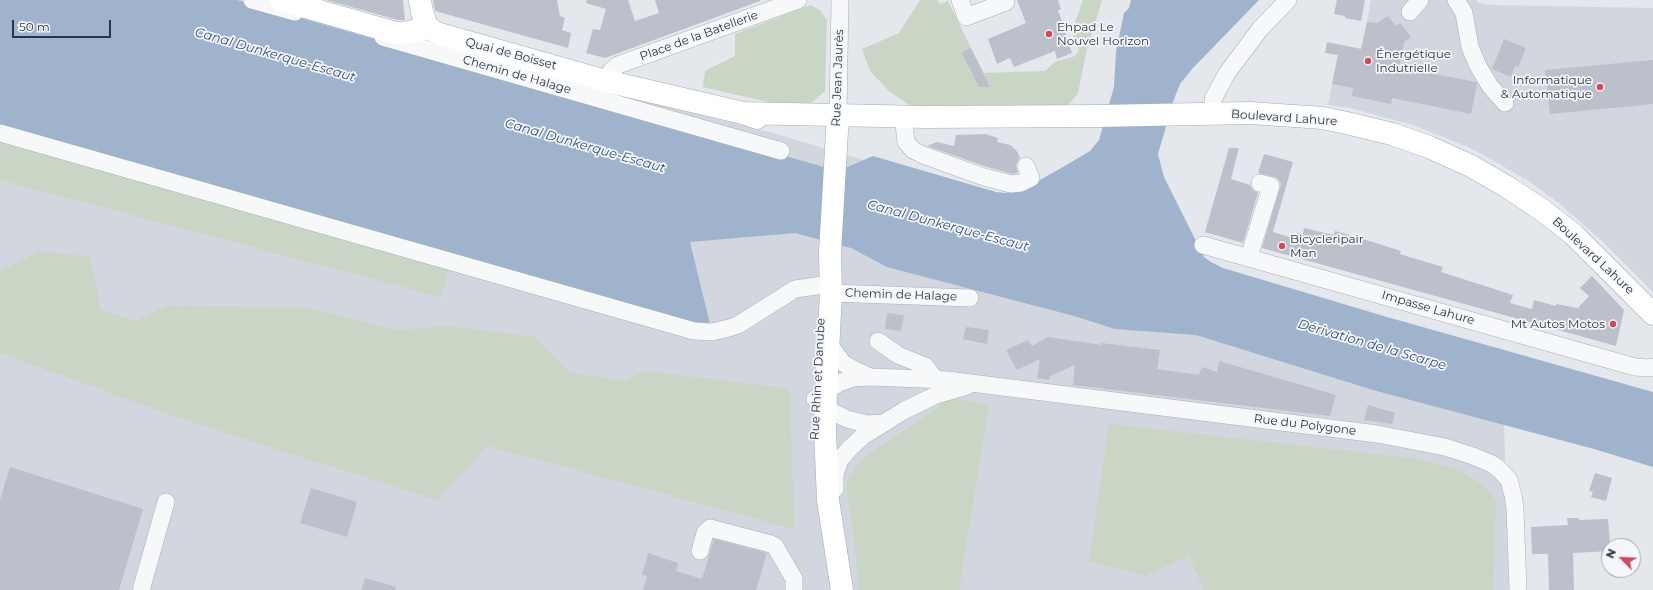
<!DOCTYPE html>
<meta charset="utf-8">
<style>
body{margin:0}
#map{position:relative;width:1653px;height:590px;overflow:hidden;background:#e4e7ec;font-family:Montserrat,sans-serif}
canvas{display:block}
.north{position:absolute;left:1601px;top:538px;width:40px;height:40px;box-sizing:border-box;background:#f4f6f9;border:1px solid #a4a8b1;border-radius:50%;rotate:294deg;font-size:11px;font-weight:700;line-height:16px;text-align:center;color:#2b3445}
.north::after{content:'';display:block;margin:auto;width:14px;height:18px;background:#d1495b;clip-path:polygon(50% 0,100% 100%,50% 72%,0 100%)}
.scale{position:absolute;left:12px;top:20px;width:99px;height:18px;box-sizing:border-box;border:2px solid #2b3445;border-top:0;padding-left:5px;font-size:12px;line-height:14px;white-space:nowrap;color:#2b3445;-webkit-text-stroke:3px #f4f6f9;paint-order:stroke}
</style>
<div id="map">
<canvas width="1653" height="590"></canvas>
<div class="north">N</div>
<div class="scale">50 m</div>
</div>
<script>
const ctx = document.querySelector('canvas').getContext('2d');
ctx.lineJoin = 'round';
function fillPath(path, color) { ctx.fillStyle = color; ctx.fill(path, 'evenodd'); }
const toPath = rows => new Path2D(rows.map(r => 'M' + r).join(''));
function strokePath(path, color, width, dash) { ctx.strokeStyle = color; ctx.lineWidth = width; ctx.lineCap = dash ? 'butt' : 'round'; ctx.setLineDash(dash || []); ctx.stroke(path); }
function drawText(font, color, halo, rows, align = 'center') {
  ctx.font = font + ' Montserrat,sans-serif'; ctx.lineWidth = 3.5; ctx.setLineDash([]); ctx.textBaseline = 'middle'; ctx.strokeStyle = halo; ctx.fillStyle = color; for (const [text, x, y, turn = 0] of rows) {
    ctx.save(); ctx.translate(x, y); ctx.rotate((+turn || 0) * Math.PI / 180); ctx.textAlign = isNaN(turn) ? turn : align; if (halo) ctx.strokeText(text, 0, 0); ctx.fillText(text, 0, 0); ctx.restore();
  }
}
const built = toPath([
 [0,0,243,0,267,7,769,132,1150,245,1502,361,1509,590,0,590],
 [1371,0,1476,0,1479,3,1492,5,1653,8,1653,292,1601,240,1559,203,1530,182,1493,160,1468,147,1413,125,1350,108,1328,105,1340,45,1362,49]
]);
const green = toPath([
 [920,0,937,0,940,4,948,1,971,48,961,52,979,87,990,86,983,73,1045,71,1055,62,1075,56,1079,51,1072,31,1083,0,1102,0,1086,53,1078,93,1067,107,915,109,889,91,870,71,862,49,899,33],
 [810,5,820,10,827,20,825,91,809,105,768,102,703,87,705,71,735,56,735,34],
 [0,141,449,270,441,297,0,180],
 [40,251,90,257,101,310,135,321,166,306,308,308,398,330,448,326,535,337,571,373,625,381,645,371,790,389,794,529,488,446,437,500,188,421,0,353,0,271],
 [951,398,989,405,959,590,858,590,855,546,846,483,861,460],
 [1109,424,1420,459,1462,472,1485,486,1496,500,1493,590,1204,590,1189,556,1145,576,1089,561]
]);
const water = toPath([
 [0,0,237,0,824,167,845,168,873,156,996,192,1005,193,1022,190,1063,167,1090,151,1099,140,1114,87,1116,52,1124,13,1129,8,1131,0,1259,0,1193,68,1180,84,1174,99,1158,154,1164,177,1204,257,1211,262,1223,268,1387,317,1653,392,1653,467,1594,449,1373,390,1196,335,1115,329,1074,316,887,267,851,248,795,233,690,242,710,324,700,325,0,127]
]);
const building = toPath([
 [326,0,403,0,405,20,398,20],
 [433,0,557,0,560,16,565,18,562,30,571,33,568,48,435,11],
 [587,0,628,0,635,21,659,13,655,0,760,0,760,1,605,58,586,53,593,29,600,30,606,9,586,3],
 [1017,0,1058,0,1061,9,1058,10,1072,53,1057,59,1055,51,1014,67,1010,58,997,64,988,39,1026,23],
 [1337,0,1365,0,1361,21,1345,18,1345,16,1334,14],
 [1388,16,1396,26,1400,23,1411,37,1404,42,1399,67,1476,82,1477,84,1471,114,1392,98,1391,104,1352,96,1353,88,1332,84,1338,55,1325,53,1327,42,1361,49,1367,22,1377,23],
 [1504,39,1526,48,1518,67,1515,66,1511,77,1492,69],
 [971,48,982,70,990,87,979,87,961,52],
 [1653,60,1653,104,1550,114,1545,70],
 [986,134,998,138,997,142,1010,145,1016,150,1020,157,1016,165,1018,173,1012,174,987,167,927,146,937,142,954,146,956,135],
 [1229,148,1239,148,1231,179,1250,185,1253,190,1258,193,1243,243,1205,232],
 [1264,154,1293,162,1273,232,1296,239,1297,233,1303,234,1304,228,1334,235,1335,231,1357,237,1401,251,1400,254,1406,256,1443,267,1441,272,1513,295,1510,303,1532,309,1534,300,1556,306,1556,304,1578,308,1589,296,1580,288,1592,276,1624,310,1616,346,1262,248,1281,184,1278,179,1274,177,1258,173],
 [887,313,904,315,901,331,885,329],
 [966,327,989,330,987,344,963,339],
 [1048,337,1102,345,1101,343,1160,350,1157,369,1199,375,1202,367,1217,372,1219,361,1336,395,1330,416,1073,385,1075,365,1050,376,1049,380,1037,378,1040,359,1017,370,1006,350,1028,340,1032,346],
 [1368,405,1395,413,1392,424,1364,420],
 [10,467,143,509,119,590,0,590,0,500],
 [1595,473,1612,478,1606,501,1591,497,1593,492,1589,491],
 [311,488,357,502,347,537,300,523],
 [1567,518,1579,518,1579,520,1608,519,1610,542,1609,551,1573,553,1574,590,1549,590,1548,554,1532,554,1531,527,1568,525],
 [714,539,767,553,756,590,643,590,647,576,642,575,648,553,678,563,676,571,702,579],
 [365,578,396,587,395,590,361,590]
]);
const minor = toPath([
 [252,0,295,12],
 [960,0,966,17,1006,2,1005,0],
 [1456,0,1464,13,1470,47,1478,66,1490,86,1505,103],
 [1410,12,1420,0],
 [383,37,781,151],
 [606,81,611,71,618,65,798,0],
 [838,114,840,0],
 [1213,114,1213,99,1227,73,1260,29,1288,0],
 [903,115,906,142,913,150,923,155,984,177,1011,184,1021,183,1031,178,1026,166],
 [0,133,694,331,712,332,729,328,738,325,795,289,831,284],
 [1203,245,1635,367,1649,368,1653,367],
 [1249,257,1271,186,1260,183],
 [831,293,970,298],
 [878,341,898,355,925,366,936,380],
 [828,343,843,363,855,370,868,376],
 [883,423,867,424,847,419,825,408,815,399,839,383,853,378,870,377,947,380,1377,434,1445,447,1473,456,1492,464,1499,469,1509,480,1513,495,1515,508,1518,590],
 [835,489,835,474,840,460,849,449,863,436,905,410,936,395,967,386],
 [700,551,705,533,710,528,771,544,775,546,794,579,794,590],
 [141,590,166,502]
]);
const major = toPath([
 [281,0,396,33,403,33,429,28],
 [420,0,422,12,427,26,433,31,440,34,606,81,743,113,757,118],
 [743,113,925,117,1098,116,1250,113,1323,118,1351,124,1392,134,1429,147,1471,166,1509,188,1542,210,1573,234,1653,314],
 [838,114,830,252,831,293,826,391,825,431,828,500,842,590]
]);
const markers = [
 [1049,34,4,"#d1495b"],
 [1368,61,4,"#d1495b"],
 [1600,87,4,"#d1495b"],
 [1282,246,4,"#d1495b"],
 [1613,324,4,"#d1495b"]
];
const poiNames = [
 ["Ehpad Le",1057,27],
 ["Nouvel Horizon",1057,41],
 ["Énergétique",1376,54],
 ["Indutrielle",1376,68],
 ["Informatique",1592,80,"right"],
 ["& Automatique",1592,94,"right"],
 ["Bicycleripair",1290,239],
 ["Man",1290,253],
 ["Mt Autos Motos",1605,324,"right"]
];
const streetNames = [
 ["Place de la Batellerie",699,36,-20],
 ["Quai de Boisset",511,54,15],
 ["Chemin de Halage",517,75,16],
 ["Rue Jean Jaurès",838,78,-88],
 ["Boulevard Lahure",1284,118,4],
 ["Boulevard Lahure",1593,256,43],
 ["Chemin de Halage",901,295,2],
 ["Impasse Lahure",1428,308,16],
 ["Rue Rhin et Danube",818,379,-87],
 ["Rue du Polygone",1305,425,7]
];
const waterNames = [
 ["Canal Dunkerque-Escaut",275,55,16],
 ["Canal Dunkerque-Escaut",585,146,16],
 ["Canal Dunkerque-Escaut",948,226,15],
 ["Dérivation de la Scarpe",1372,345,16]
];
fillPath(built, '#d2d6de');
fillPath(green, '#c9d6c5');
fillPath(water, '#9fb4cc');
fillPath(building, '#bbc0ca');
strokePath(minor, '#a9aeb7', 18);
strokePath(major, '#a3abb8', 23);
strokePath(minor, '#f7f8fa', 17);
strokePath(major, '#fff', 22);
for (const [x, y, r, color] of markers) { const dot = new Path2D(); dot.arc(x, y, r, 0, 2 * Math.PI); ctx.fillStyle = color; ctx.fill(dot); strokePath(dot, '#f4f6f9', 1.5); }
drawText('12px', '#2b3445', '#f4f6f9', poiNames, 'left');
drawText('12px', '#2b3445', '#f4f6f9', streetNames);
drawText('italic 13px', '#34527a', '#f4f6f9', waterNames);
</script>
